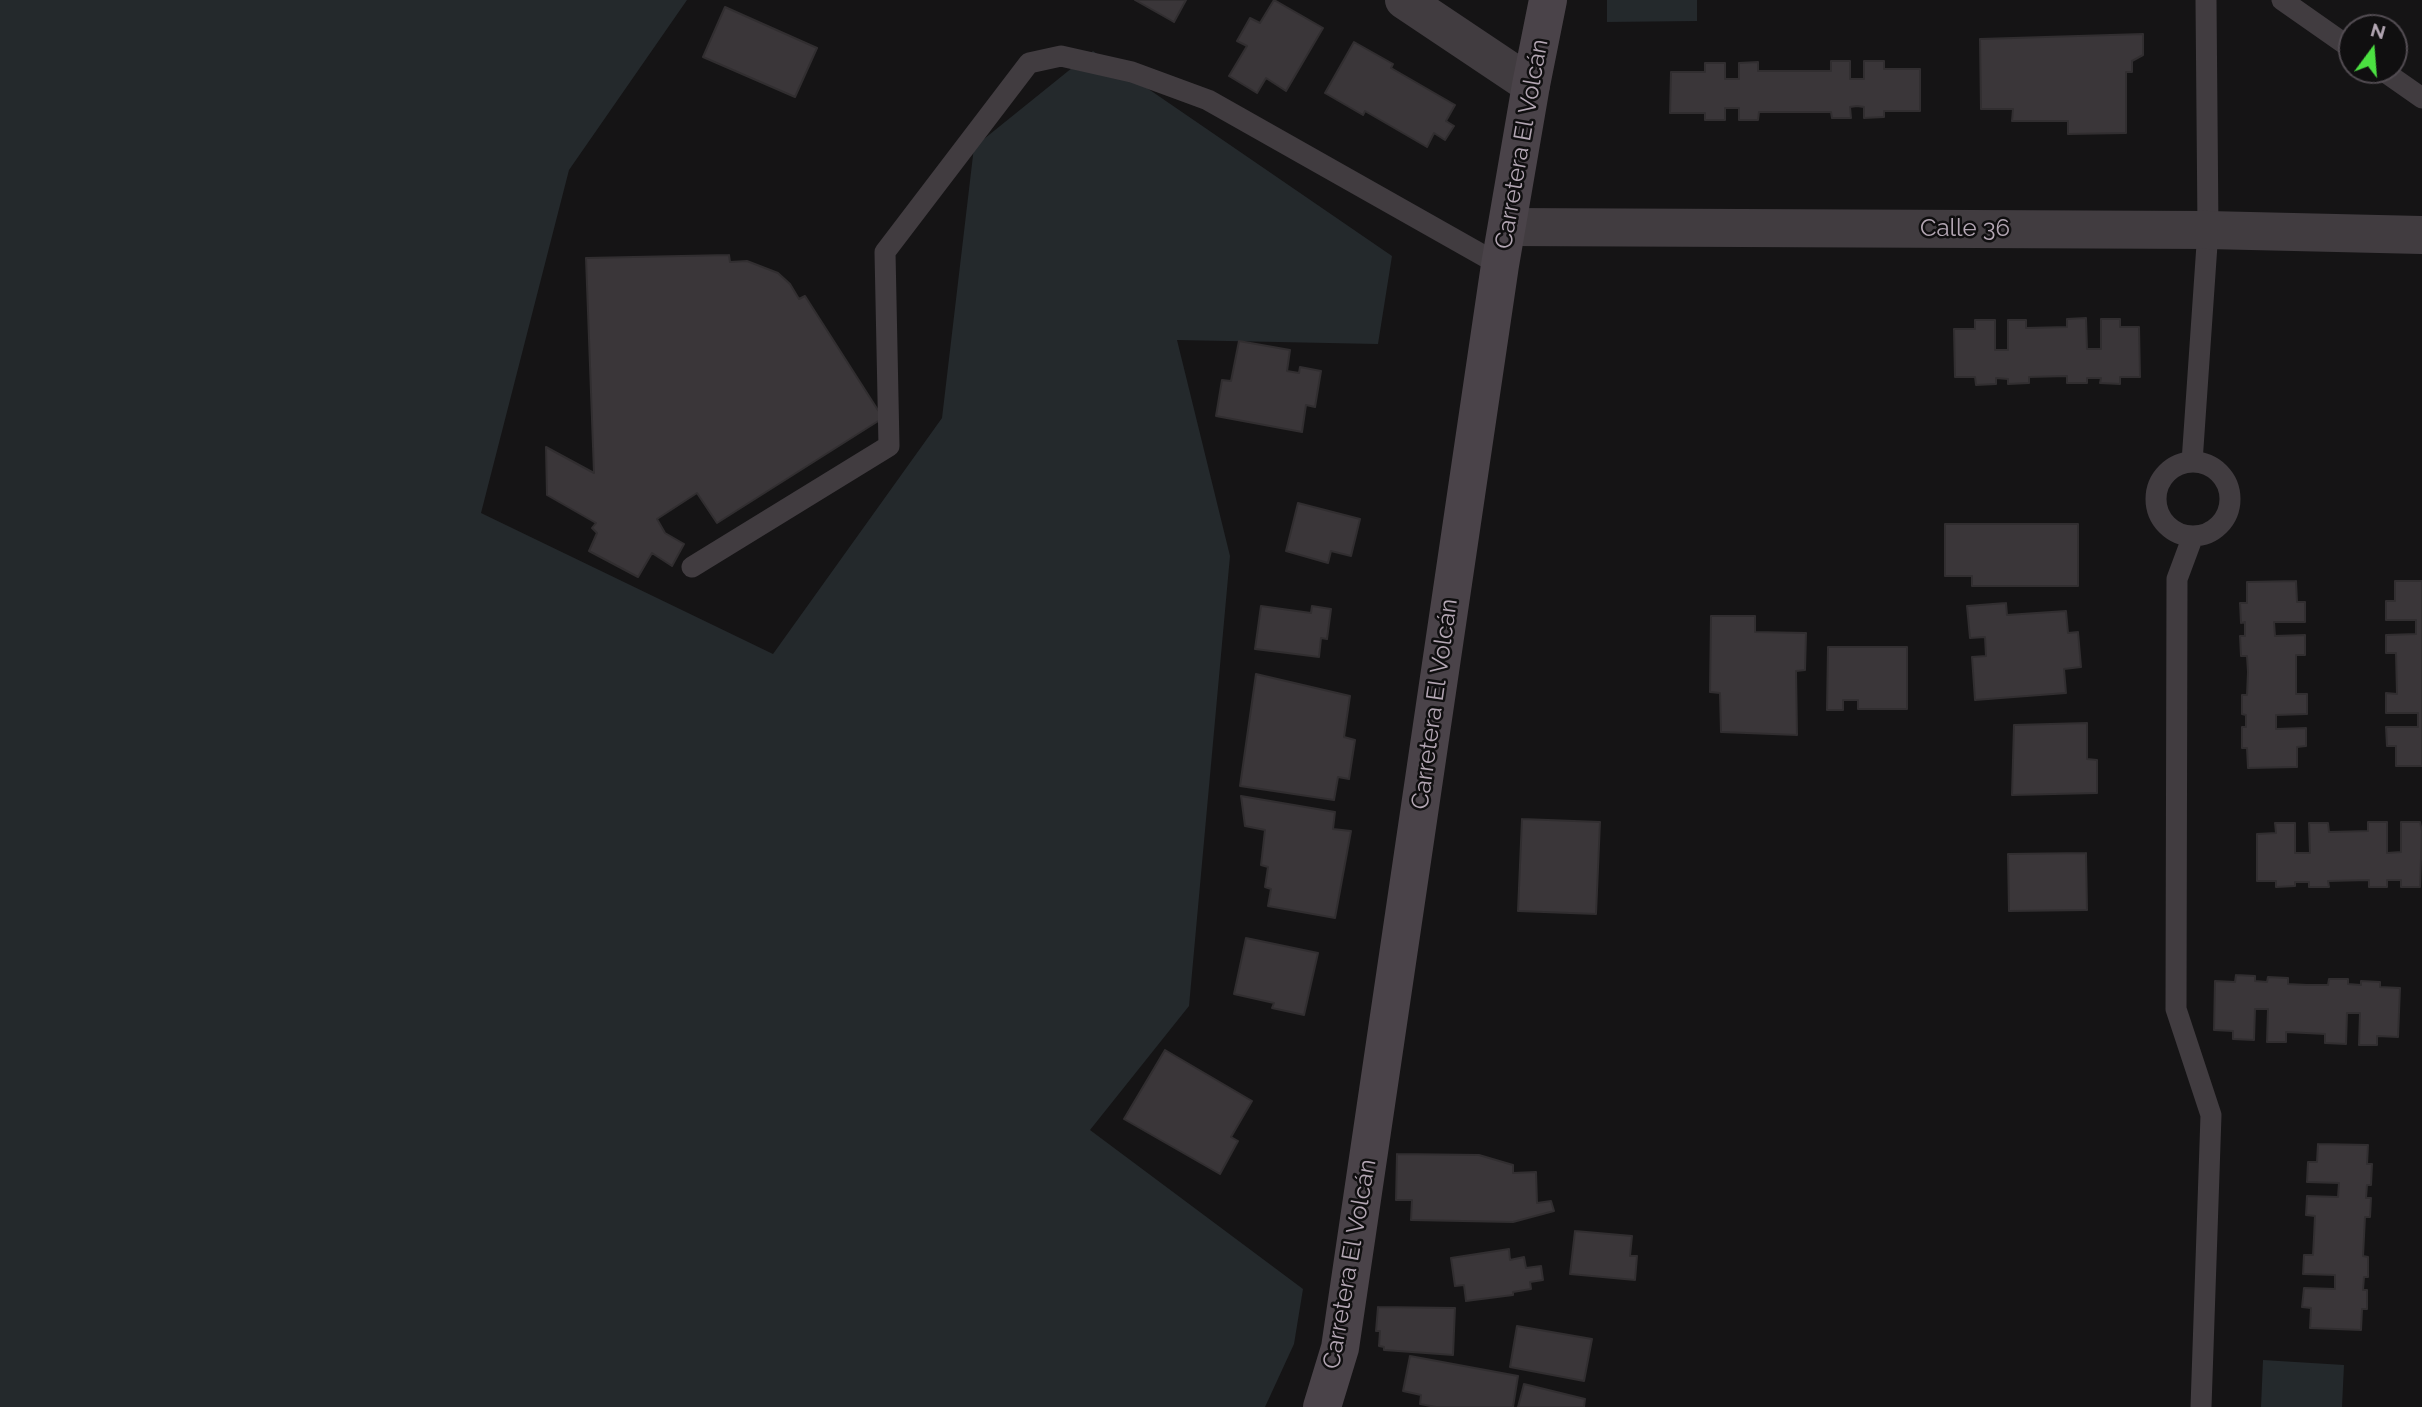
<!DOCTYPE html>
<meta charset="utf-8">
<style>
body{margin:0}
#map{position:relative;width:2422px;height:1407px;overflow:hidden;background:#151415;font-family:Raleway,sans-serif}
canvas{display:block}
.north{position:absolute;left:2338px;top:14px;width:70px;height:70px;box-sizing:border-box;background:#100f10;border:2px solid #524c52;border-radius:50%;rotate:16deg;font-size:19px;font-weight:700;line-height:28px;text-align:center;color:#b4a7b4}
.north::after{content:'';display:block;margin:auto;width:24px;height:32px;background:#4be041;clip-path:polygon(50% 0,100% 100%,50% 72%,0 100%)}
</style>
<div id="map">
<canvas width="2422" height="1407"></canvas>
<div class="north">N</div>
</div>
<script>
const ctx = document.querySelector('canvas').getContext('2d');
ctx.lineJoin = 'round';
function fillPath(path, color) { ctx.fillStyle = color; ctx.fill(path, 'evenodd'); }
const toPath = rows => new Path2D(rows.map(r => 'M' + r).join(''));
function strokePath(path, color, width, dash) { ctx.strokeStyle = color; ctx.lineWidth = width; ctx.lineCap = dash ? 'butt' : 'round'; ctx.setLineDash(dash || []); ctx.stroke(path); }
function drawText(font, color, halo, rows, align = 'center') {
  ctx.font = font + ' Raleway,sans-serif'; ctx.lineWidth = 5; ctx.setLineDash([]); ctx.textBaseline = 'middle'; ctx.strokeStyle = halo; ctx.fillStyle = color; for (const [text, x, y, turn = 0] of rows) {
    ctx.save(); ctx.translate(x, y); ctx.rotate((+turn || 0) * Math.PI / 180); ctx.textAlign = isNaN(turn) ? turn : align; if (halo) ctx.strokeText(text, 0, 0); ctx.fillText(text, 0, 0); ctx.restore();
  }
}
const green = toPath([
 [0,0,687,0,569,170,481,513,773,654,942,418,974,147,1093,51,1392,256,1378,344,1177,340,1230,556,1189,1006,1090,1130,1303,1289,1294,1344,1265,1407,0,1407],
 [1607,0,1697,0,1697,21,1607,22],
 [2263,1360,2344,1365,2342,1407,2261,1407]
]);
const building = toPath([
 [1135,0,1186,0,1174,22,1135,0],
 [1274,0,1323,28,1286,91,1266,78,1257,93,1229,76,1247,46,1237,41,1250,18,1260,23,1274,0],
 [725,7,817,48,795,97,703,57,725,7],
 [2143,34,2143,55,2132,61,2132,72,2126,72,2126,133,2068,134,2068,121,2012,121,2013,109,1981,109,1980,39,2143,34],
 [1354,42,1393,64,1391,68,1455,105,1446,121,1454,126,1445,140,1434,133,1427,147,1365,111,1363,115,1325,93,1354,42],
 [1831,61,1850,61,1850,79,1864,79,1864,61,1884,61,1884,69,1920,69,1920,111,1884,111,1884,117,1864,118,1864,107,1857,106,1850,107,1851,118,1832,118,1831,112,1759,112,1758,120,1739,120,1739,108,1725,108,1725,120,1705,120,1705,113,1670,113,1671,72,1705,72,1705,63,1725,63,1725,79,1739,79,1739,63,1758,62,1758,71,1831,71,1831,61],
 [729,255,730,262,747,261,778,273,790,284,799,299,805,296,883,418,717,523,697,493,657,519,665,533,684,544,672,566,652,553,638,577,589,551,597,533,592,528,596,523,547,495,546,447,594,473,586,258,729,255],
 [2086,318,2087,349,2101,349,2101,319,2120,319,2120,327,2139,327,2140,377,2120,377,2120,384,2100,383,2101,378,2087,378,2087,383,2067,383,2067,376,2029,377,2029,383,2008,384,2008,379,1996,378,1996,384,1976,385,1975,377,1955,377,1954,329,1975,329,1975,320,1995,320,1995,350,2008,350,2008,320,2026,320,2026,328,2067,327,2067,319,2086,318],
 [1239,341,1290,350,1287,371,1299,373,1300,367,1321,371,1315,407,1306,405,1302,432,1216,416,1222,380,1231,381,1239,341],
 [1298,503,1360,519,1351,556,1331,551,1328,563,1286,551,1298,503],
 [1945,524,2078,524,2078,586,1972,586,1972,576,1945,576,1945,524],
 [2296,581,2297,602,2305,602,2305,622,2274,622,2275,636,2305,635,2305,655,2296,655,2296,694,2307,694,2307,714,2276,715,2276,729,2306,728,2306,746,2297,747,2297,767,2248,768,2247,748,2242,748,2242,727,2246,727,2246,715,2242,714,2242,695,2247,695,2248,672,2247,656,2241,656,2240,636,2245,636,2245,622,2241,623,2240,603,2247,603,2247,582,2296,581],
 [2395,581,2422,581,2422,766,2396,766,2396,746,2387,746,2386,727,2418,727,2418,713,2386,713,2386,693,2397,694,2396,653,2386,653,2386,635,2416,634,2416,620,2386,620,2386,601,2395,601,2395,581],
 [2006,603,2007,615,2066,611,2068,633,2078,632,2081,667,2064,669,2066,693,1975,700,1972,657,1986,656,1985,637,1970,638,1967,606,2006,603],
 [1261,606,1311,613,1312,606,1331,609,1327,639,1321,638,1319,657,1255,649,1261,606],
 [1711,616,1755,616,1755,632,1806,633,1805,670,1796,671,1797,735,1721,732,1720,693,1710,692,1711,616],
 [1828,647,1907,647,1907,709,1858,709,1858,700,1843,700,1843,710,1827,710,1828,647],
 [1256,674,1350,696,1344,737,1355,740,1349,779,1338,777,1334,800,1240,786,1256,674],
 [2087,723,2087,759,2097,760,2097,793,2012,795,2014,725,2087,723],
 [1241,796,1335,812,1333,829,1351,831,1335,918,1268,906,1271,889,1265,887,1268,867,1261,865,1265,830,1245,826,1241,796],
 [1522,819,1600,822,1596,914,1518,911,1522,819],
 [2368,822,2387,822,2387,853,2401,852,2401,822,2420,822,2422,831,2420,887,2401,887,2401,880,2387,880,2387,887,2369,887,2369,880,2328,881,2329,887,2309,887,2309,882,2295,882,2295,886,2276,887,2276,881,2257,881,2257,834,2276,833,2275,823,2295,823,2295,853,2310,853,2309,823,2328,823,2329,832,2368,831,2368,822],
 [2086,853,2087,910,2009,911,2008,854,2086,853],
 [1246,938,1318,953,1304,1015,1272,1008,1274,1003,1234,994,1246,938],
 [2236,975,2255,976,2255,981,2267,982,2268,977,2288,978,2288,984,2307,985,2328,985,2329,979,2348,979,2348,984,2361,985,2361,981,2380,982,2380,987,2400,988,2398,1037,2377,1036,2377,1045,2359,1045,2360,1013,2347,1013,2346,1044,2325,1043,2325,1034,2286,1032,2286,1042,2267,1042,2268,1009,2255,1009,2254,1040,2233,1039,2233,1031,2214,1030,2215,981,2235,982,2236,975],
 [1165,1050,1252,1101,1231,1137,1238,1141,1220,1174,1124,1119,1165,1050],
 [2318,1144,2368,1145,2367,1164,2372,1164,2371,1185,2367,1185,2366,1198,2371,1198,2370,1217,2365,1217,2363,1256,2368,1257,2368,1277,2364,1277,2363,1290,2367,1290,2367,1309,2362,1309,2361,1330,2310,1328,2311,1308,2302,1307,2304,1288,2335,1289,2335,1275,2303,1274,2304,1255,2313,1255,2314,1237,2315,1216,2306,1215,2307,1196,2338,1197,2339,1183,2307,1182,2308,1162,2317,1162,2318,1144],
 [1397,1154,1479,1155,1513,1165,1513,1173,1536,1172,1537,1203,1551,1201,1554,1211,1513,1222,1411,1220,1412,1200,1396,1200,1397,1154],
 [1575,1231,1632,1236,1630,1256,1637,1256,1635,1280,1570,1274,1575,1231],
 [1509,1249,1510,1260,1524,1257,1526,1268,1541,1266,1543,1280,1530,1282,1531,1289,1513,1292,1513,1295,1466,1301,1464,1285,1455,1286,1451,1258,1509,1249],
 [1378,1307,1455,1308,1453,1355,1384,1350,1384,1347,1379,1346,1380,1331,1376,1331,1378,1307],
 [1517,1326,1592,1339,1584,1381,1510,1367,1517,1326],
 [1410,1356,1518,1376,1513,1407,1436,1407,1420,1404,1421,1395,1403,1391,1410,1356],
 [1524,1384,1585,1399,1584,1407,1518,1407,1524,1384]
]);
const lane = toPath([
 [2282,0,2352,49],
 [2382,70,2422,98],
 [2192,462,2208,230,2206,0],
 '2156 499a37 37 0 1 1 74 0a37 37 0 1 1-74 0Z',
 [2193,536,2177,579,2176,1009,2211,1115,2201,1407],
 [692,567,889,446,885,252,1029,63,1061,56,1132,72,1208,100,1500,265]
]);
const street = toPath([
 [1404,0,1531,85],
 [1507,227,2208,230,2422,235]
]);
const secondary = toPath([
 [1322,1407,1340,1348,1500,265,1531,85,1548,0]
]);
const streetNames = [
 ["Carretera El Volcán",1522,144,-80],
 ["Calle 36",1965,229],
 ["Carretera El Volcán",1435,704,-82],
 ["Carretera El Volcán",1350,1264,-80]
];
fillPath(green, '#24292c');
fillPath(building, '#3a3639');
strokePath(building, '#312e30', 2);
strokePath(lane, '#413c40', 21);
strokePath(street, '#413c40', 38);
strokePath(secondary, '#4a4349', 38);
drawText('24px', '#b4a7b4', '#100f10', streetNames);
</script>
